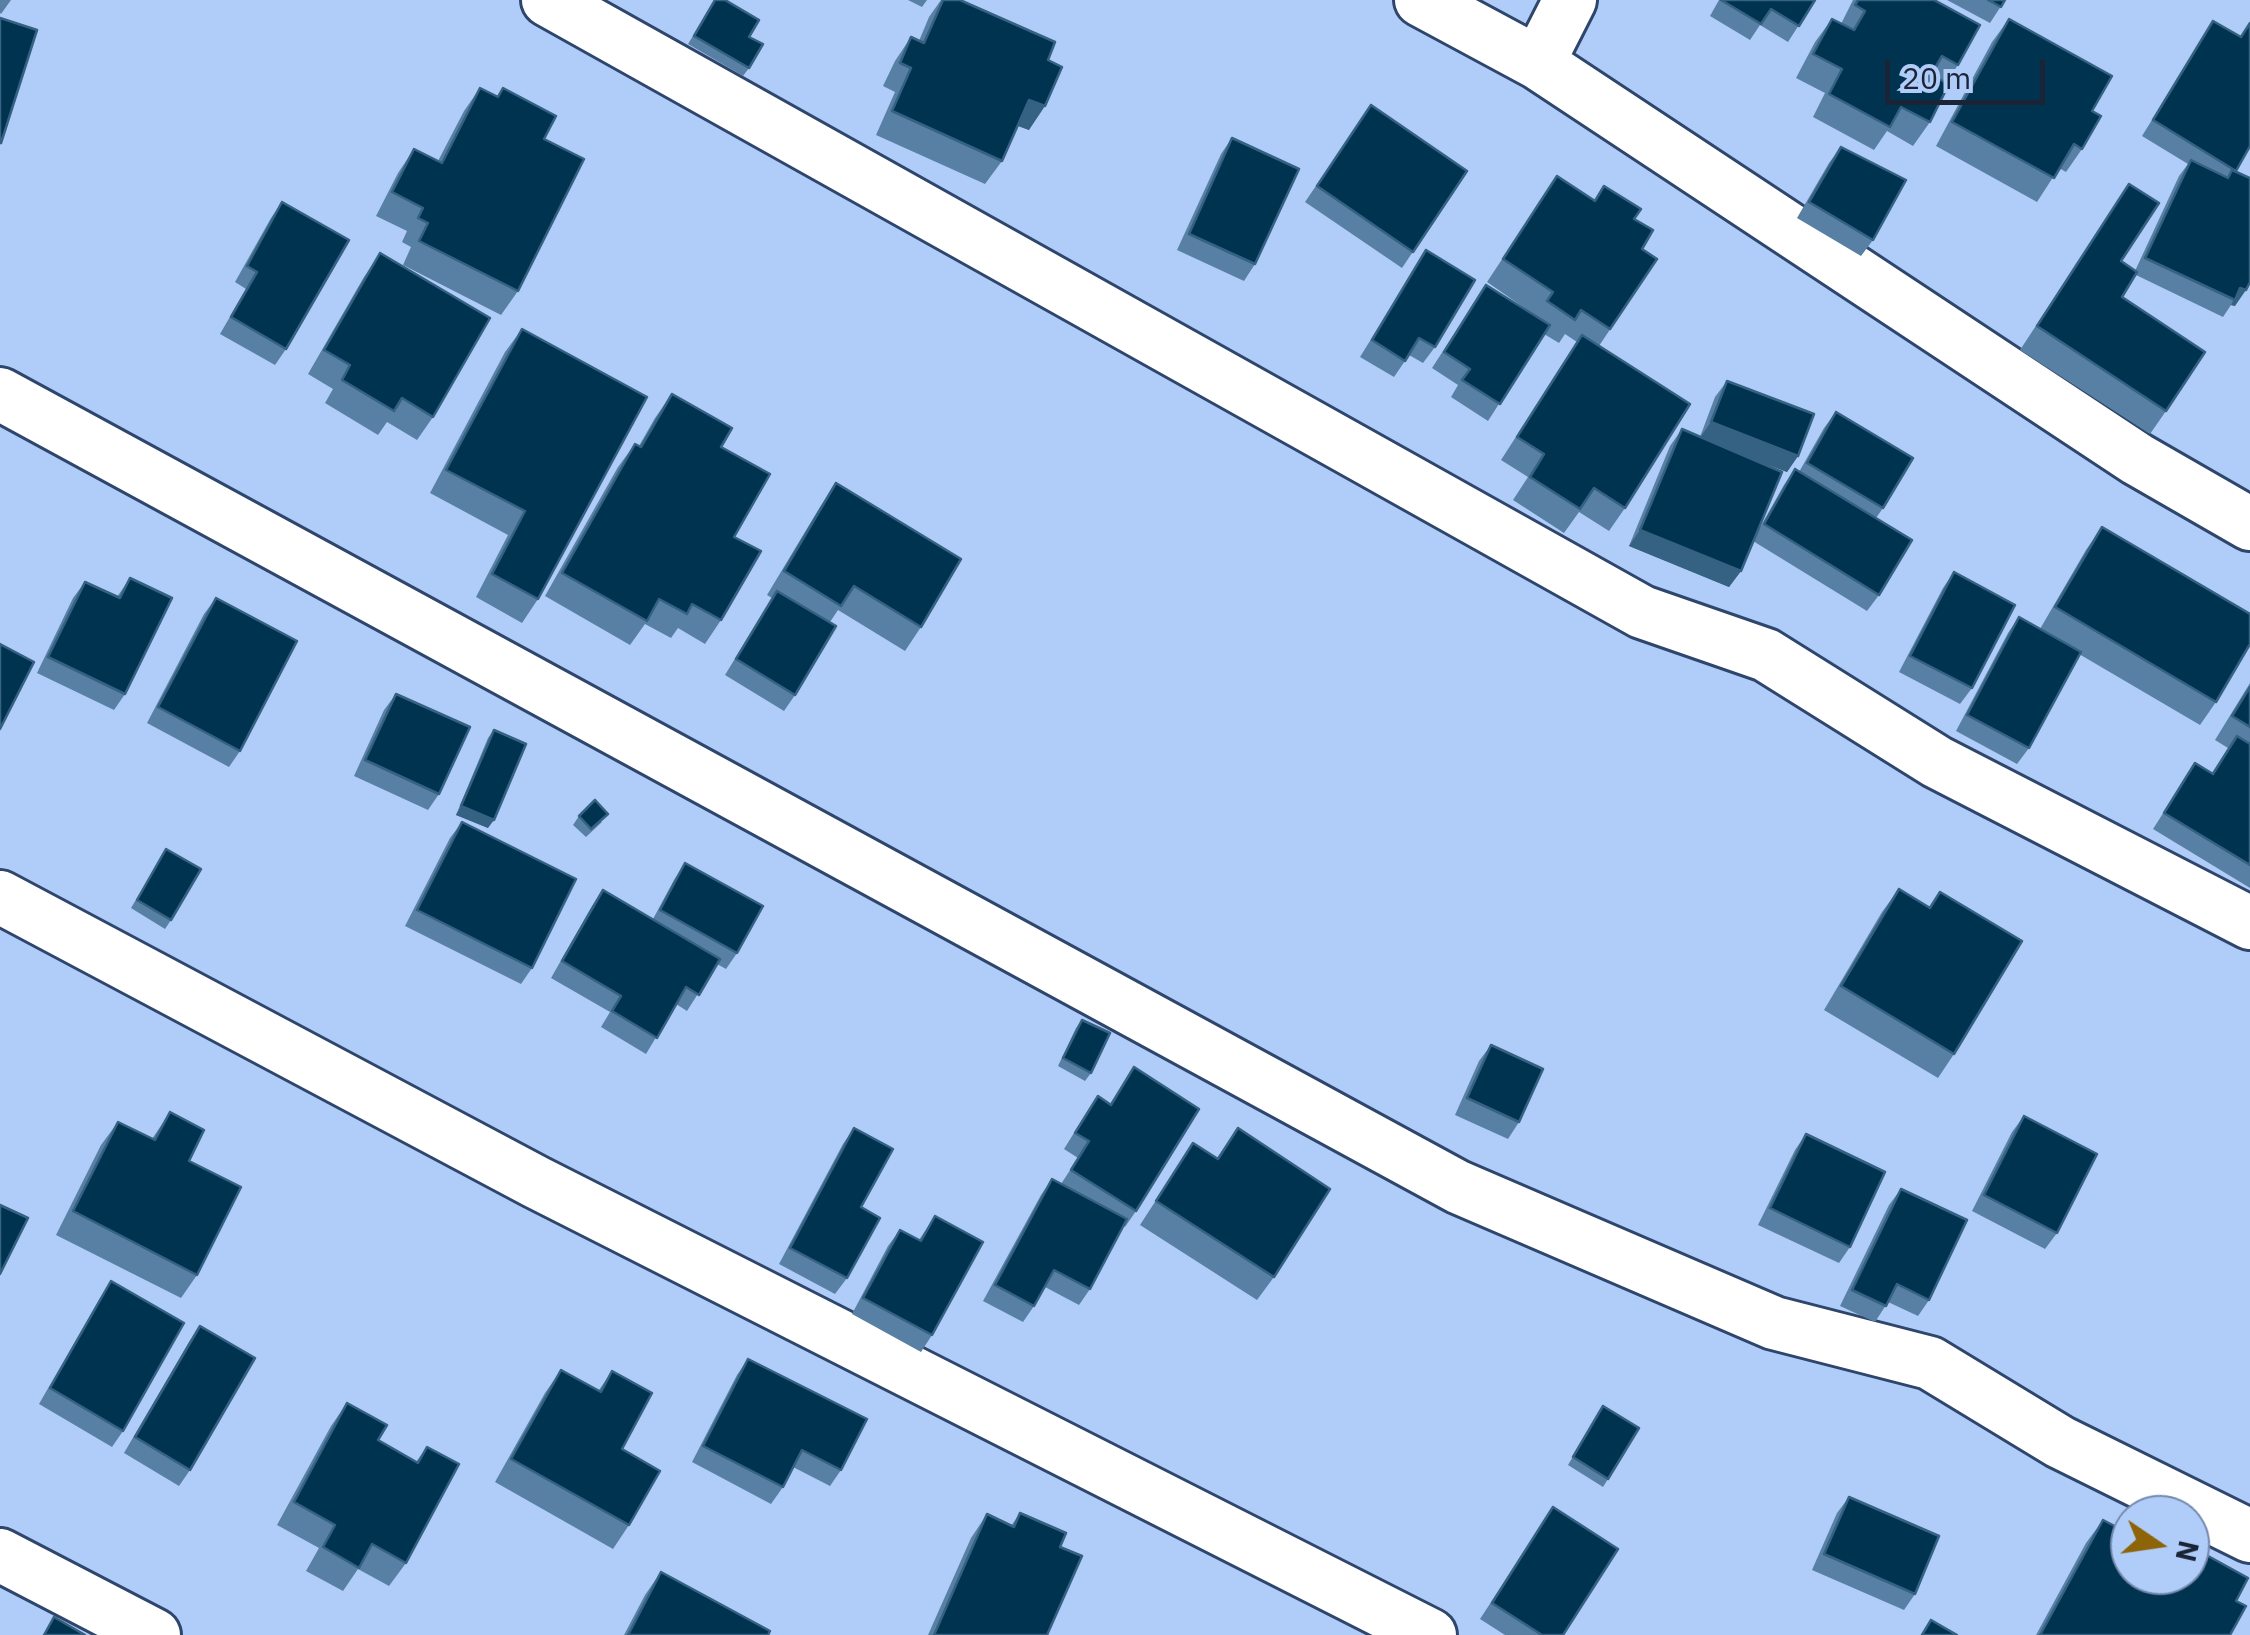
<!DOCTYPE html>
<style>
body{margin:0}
#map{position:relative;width:2250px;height:1635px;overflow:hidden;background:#b0cdfa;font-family:"IBM Plex Sans",sans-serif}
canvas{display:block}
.north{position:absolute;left:2110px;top:1495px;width:100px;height:100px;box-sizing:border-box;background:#b0cdfa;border:2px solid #7489ac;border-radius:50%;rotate:103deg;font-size:28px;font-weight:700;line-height:40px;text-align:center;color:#1a2436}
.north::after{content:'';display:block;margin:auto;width:35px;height:45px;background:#8d6508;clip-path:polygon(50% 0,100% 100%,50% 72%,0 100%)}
.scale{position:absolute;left:1885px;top:60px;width:160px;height:45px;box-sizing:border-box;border:5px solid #1a2436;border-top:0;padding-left:12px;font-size:30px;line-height:35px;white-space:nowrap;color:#1a2436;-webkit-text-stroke:8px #b0cdfa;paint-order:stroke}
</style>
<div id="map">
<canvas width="2250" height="1635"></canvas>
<div class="north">N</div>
<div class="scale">20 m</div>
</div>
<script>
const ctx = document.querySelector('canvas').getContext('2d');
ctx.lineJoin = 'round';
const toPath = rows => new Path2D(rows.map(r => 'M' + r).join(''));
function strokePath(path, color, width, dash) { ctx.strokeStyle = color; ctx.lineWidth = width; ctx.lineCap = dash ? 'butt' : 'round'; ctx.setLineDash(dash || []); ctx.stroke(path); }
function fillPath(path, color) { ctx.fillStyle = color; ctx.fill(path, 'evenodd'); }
const minor = toPath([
 [548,0,1642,612,1766,655,1937,762,2250,923],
 [1421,0,1538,63,1570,0],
 [1538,63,2137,459,2250,524],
 [0,394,1458,1187,1774,1323,1930,1363,2060,1442,2250,1536],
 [0,897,536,1182,1430,1635],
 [0,1555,154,1635]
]);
const wall = toPath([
 [0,0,11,0,1,14,0,13],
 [715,0,749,37,749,68,743,76,688,44],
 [908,0,927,0,922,7],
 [941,0,960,0,1048,60,1029,130,1018,126,1002,161,985,184,876,135,895,92,883,86,895,61,911,37,919,41,929,17],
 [1719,0,1815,0,1788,42,1760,25,1750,40,1710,16],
 [1853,0,1934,0,1958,65,1946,82,1930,122,1913,146,1887,131,1874,150,1813,117,1825,93,1796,78,1815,42,1832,19,1841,24],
 [1947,0,2005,0,1990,23],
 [2009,19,2092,111,2082,149,2066,172,2059,168,2037,202,1936,146,1992,42],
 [2213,21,2240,37,2250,22,2236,171,2235,306,2231,305,2223,317,2136,275,2122,297,2166,411,2150,434,2020,350,2129,184,2121,261,2135,271,2179,176,2188,164,2142,136],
 [480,88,497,96,503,88,544,139,518,291,501,315,403,265,411,247,402,242,407,231,376,216,398,173,414,149,438,161,464,111],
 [1371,105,1467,171,1402,268,1305,202],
 [1232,138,1255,264,1244,281,1177,250,1221,154],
 [1841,147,1873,240,1861,256,1797,218,1829,163],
 [1557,176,1594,200,1634,219,1642,249,1657,259,1599,346,1625,508,1609,531,1579,512,1564,533,1513,500,1528,477,1501,460,1577,342,1565,334,1559,343,1544,334,1488,421,1451,397,1458,385,1432,368,1486,285,1536,316,1487,282],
 [282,202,286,349,275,365,220,334,246,289,235,282,271,218],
 [1426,250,1435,347,1423,363,1409,355,1394,377,1360,357],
 [380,253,433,417,417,440,387,422,378,435,325,403,333,389,308,374,364,277],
 [522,329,538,599,522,623,476,597,508,535,430,493,505,352],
 [1727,381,1798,456,1787,472,1753,459,1758,531,1784,485,1795,469,1799,472,1824,428,1836,412,1883,508,1876,518,1879,595,1867,611,1753,541,1741,571,1729,587,1629,546,1670,446,1682,429,1700,437,1715,397],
 [672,394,721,447,734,537,721,620,705,644,678,628,671,638,645,624,630,645,545,596,618,467,635,444,639,446,655,418],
 [836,483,921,627,905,651,838,610,830,622,795,695,784,711,725,675,772,598,767,595,820,507],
 [2102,527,2216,702,2200,725,2079,654,2029,748,2017,764,1956,731,2008,633,2019,617,2040,629,2086,550],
 [1954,572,1972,688,1960,704,1899,672,1943,588],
 [130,578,125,694,114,710,37,673,73,598,85,582,117,597],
 [216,598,240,751,229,767,147,723,204,614],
 [2250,683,2250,888,2153,829,2195,763,2212,773,2228,748,2215,740],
 [396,694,439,794,428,810,354,776,384,710],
 [494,730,488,828,456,815,488,738],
 [579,816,602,822,586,837,573,825],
 [462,822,532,968,521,984,405,926,450,838],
 [166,849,171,920,165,929,131,908],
 [685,863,737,953,726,969,717,964,687,1011,676,1004,646,1054,601,1027,610,1012,551,978,592,906,603,890,653,919,674,880],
 [1899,889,1929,907,1940,892,1954,1054,1938,1078,1824,1010,1882,912],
 [1082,1020,1091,1073,1085,1081,1058,1066,1076,1028],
 [1491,1045,1519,1122,1508,1139,1455,1115,1479,1061],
 [1134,1067,1136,1211,1125,1227,1124,1226,1090,1289,1079,1305,1045,1287,1034,1306,1023,1322,983,1301,1041,1195,1052,1179,1061,1184,1078,1158,1064,1149,1087,1112,1098,1096,1110,1104],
 [170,1112,189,1161,197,1275,181,1298,56,1235,101,1145,118,1122,152,1139],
 [2024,1116,2057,1233,2045,1249,1972,1211,2012,1132],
 [854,1128,861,1207,847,1278,835,1294,779,1264,843,1144],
 [1238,1128,1274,1277,1257,1300,1140,1225,1193,1143,1217,1158],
 [1806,1134,1850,1247,1839,1263,1758,1225,1795,1150],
 [1901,1189,1929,1300,1918,1316,1888,1302,1875,1322,1840,1306,1889,1205],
 [935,1216,932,1335,921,1352,852,1314,888,1246,900,1230,919,1240],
 [111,1281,123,1431,112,1447,39,1404,100,1298],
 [200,1326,190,1470,179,1486,124,1453,189,1342],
 [748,1359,841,1470,830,1486,793,1467,783,1487,771,1504,692,1462,737,1375],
 [561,1370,599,1390,612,1371,629,1525,613,1549,495,1482,545,1393],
 [347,1403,378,1440,416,1462,427,1447,406,1563,389,1586,358,1569,343,1591,306,1571,319,1548,277,1525,331,1426],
 [1603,1406,1608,1479,1603,1487,1568,1465],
 [1849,1497,1915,1594,1904,1610,1812,1570,1837,1513],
 [1553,1507,1563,1635,1505,1635,1480,1619],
 [1020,1513,1060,1547,1047,1635,928,1635,971,1538,987,1514,1011,1526],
 [2103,1520,2236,1601,2230,1635,2036,1635,2086,1543],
 [661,1572,768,1635,624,1635,645,1595]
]);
const shadedWall = toPath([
 [1029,100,1045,106,1029,130,1013,124],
 [2240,288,2246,290,2235,306,2231,305],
 [1711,422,1798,456,1787,472,1699,439],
 [1640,530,1741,571,1729,587,1629,546],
 [461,806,494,820,488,828,456,815]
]);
const building = toPath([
 [715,0,725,0,759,20,749,37,763,44,749,68,694,36,715,0],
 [943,0,960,0,1055,42,1048,60,1062,67,1045,106,1029,100,1002,161,892,111,911,68,900,63,911,37,924,43,943,0],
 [1721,0,1815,0,1799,26,1771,9,1761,24,1721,0],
 [1858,0,1934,0,1980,25,1958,65,1942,56,1931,75,1949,84,1930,122,1901,107,1890,127,1829,94,1842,69,1813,54,1832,19,1854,30,1865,11,1855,5,1858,0],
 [1988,0,2005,0,2001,7,1988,0],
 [0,18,37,30,1,143,0,143,0,18],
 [2009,19,2112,76,2092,111,2101,116,2082,149,2074,144,2054,178,1952,122,2009,19],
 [2213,21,2241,37,2250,23,2250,146,2236,171,2153,120,2213,21],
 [480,88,498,97,503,88,556,116,544,139,584,159,518,291,419,241,428,223,418,218,423,208,392,192,414,149,442,163,480,88],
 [1371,105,1467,171,1413,252,1317,186,1371,105],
 [1232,138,1299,169,1255,264,1189,234,1232,138],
 [1841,147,1906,180,1873,240,1809,202,1841,147],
 [2191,160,2228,178,2232,170,2250,178,2250,282,2246,290,2240,288,2235,300,2145,258,2191,160],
 [1557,176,1595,201,1604,186,1641,209,1634,219,1653,230,1642,249,1657,259,1610,329,1581,310,1575,320,1547,301,1553,292,1503,259,1557,176],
 [2129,184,2159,203,2121,261,2137,272,2122,297,2205,352,2166,411,2037,326,2129,184],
 [282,202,349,240,286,349,231,317,257,272,247,266,282,202],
 [1426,250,1475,280,1435,347,1419,338,1405,361,1372,340,1426,250],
 [380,253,490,318,433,417,402,398,394,411,342,380,350,365,324,350,380,253],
 [1486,285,1550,325,1500,404,1462,380,1470,369,1444,352,1486,285],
 [522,329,647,397,538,599,492,574,525,511,446,470,522,329],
 [1582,335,1690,404,1625,508,1594,488,1580,509,1530,477,1544,454,1517,437,1582,335],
 [1727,381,1814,414,1798,456,1711,422,1727,381],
 [672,394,732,428,721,447,770,474,734,537,761,551,721,620,692,604,687,614,659,599,647,621,562,573,635,444,641,447,672,394],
 [1836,412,1913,458,1883,508,1807,463,1836,412],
 [1682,429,1782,472,1741,571,1640,530,1682,429],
 [1795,469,1912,540,1879,595,1764,524,1795,469],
 [836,483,961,559,921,627,854,586,841,606,784,571,836,483],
 [2102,527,2250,614,2250,644,2216,702,2055,607,2102,527],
 [1954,572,2015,605,1972,688,1910,656,1954,572],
 [130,578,172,598,125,694,48,657,85,582,120,598,130,578],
 [777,591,836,626,795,695,736,659,777,591],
 [216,598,297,641,240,751,158,707,216,598],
 [2019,617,2081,652,2029,748,1967,715,2019,617],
 [0,644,34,662,0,729,0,644],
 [2250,687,2250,727,2232,716,2250,687],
 [396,694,470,727,439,794,365,760,396,694],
 [494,730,526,744,494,820,461,806,494,730],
 [2237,736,2250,744,2250,865,2164,813,2195,763,2213,774,2237,736],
 [595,800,608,814,591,829,579,816,595,800],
 [462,822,576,879,532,968,417,910,462,822],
 [166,849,201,869,171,920,137,900,166,849],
 [685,863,763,906,737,953,660,910,685,863],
 [1899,889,1930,908,1940,892,2022,941,1954,1054,1841,986,1899,889],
 [603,890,720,959,699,995,686,987,657,1038,612,1011,621,996,562,961,603,890],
 [1082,1020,1110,1033,1091,1073,1063,1058,1082,1020],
 [1491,1045,1543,1069,1519,1122,1467,1098,1491,1045],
 [1134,1067,1199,1109,1136,1211,1071,1170,1089,1141,1075,1133,1098,1096,1111,1105,1134,1067],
 [170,1112,204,1130,189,1161,241,1187,197,1275,73,1211,118,1122,155,1140,170,1112],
 [2024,1116,2097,1154,2057,1233,1984,1195,2024,1116],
 [854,1128,893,1149,861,1207,880,1218,847,1278,790,1248,854,1128],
 [1238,1128,1330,1189,1274,1277,1156,1201,1193,1143,1218,1159,1238,1128],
 [1806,1134,1885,1172,1850,1247,1770,1208,1806,1134],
 [1052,1179,1127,1219,1090,1289,1054,1270,1034,1306,995,1285,1052,1179],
 [1901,1189,1967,1220,1929,1300,1897,1284,1886,1306,1852,1290,1901,1189],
 [0,1205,28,1218,0,1274,0,1205],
 [935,1216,983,1242,932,1335,863,1298,900,1230,921,1241,935,1216],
 [111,1281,184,1323,123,1431,50,1388,111,1281],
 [200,1326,255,1358,190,1470,135,1437,200,1326],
 [748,1359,867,1419,841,1470,802,1450,783,1487,703,1446,748,1359],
 [561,1370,601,1392,612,1371,652,1393,622,1449,660,1471,629,1525,511,1459,561,1370],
 [347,1403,387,1425,378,1440,418,1463,427,1447,459,1464,406,1563,372,1544,359,1568,323,1547,335,1525,294,1502,347,1403],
 [1603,1406,1639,1428,1608,1479,1573,1457,1603,1406],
 [1849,1497,1939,1536,1915,1594,1824,1554,1849,1497],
 [1553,1507,1618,1549,1563,1635,1542,1635,1492,1603,1553,1507],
 [1020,1513,1066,1533,1060,1547,1082,1556,1047,1635,934,1635,987,1514,1014,1527,1020,1513],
 [2103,1520,2130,1534,2130,1575,2190,1575,2190,1546,2248,1578,2236,1601,2246,1606,2230,1635,2040,1635,2103,1520],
 [661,1572,770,1631,768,1635,628,1635,661,1572],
 [54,1617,85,1635,44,1635,54,1617],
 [1931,1620,1957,1635,1922,1635,1931,1620]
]);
strokePath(minor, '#2f466c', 58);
strokePath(minor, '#fff', 52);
fillPath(wall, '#5880a4');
fillPath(shadedWall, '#356182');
fillPath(building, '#00334f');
strokePath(building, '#356182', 2.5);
</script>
